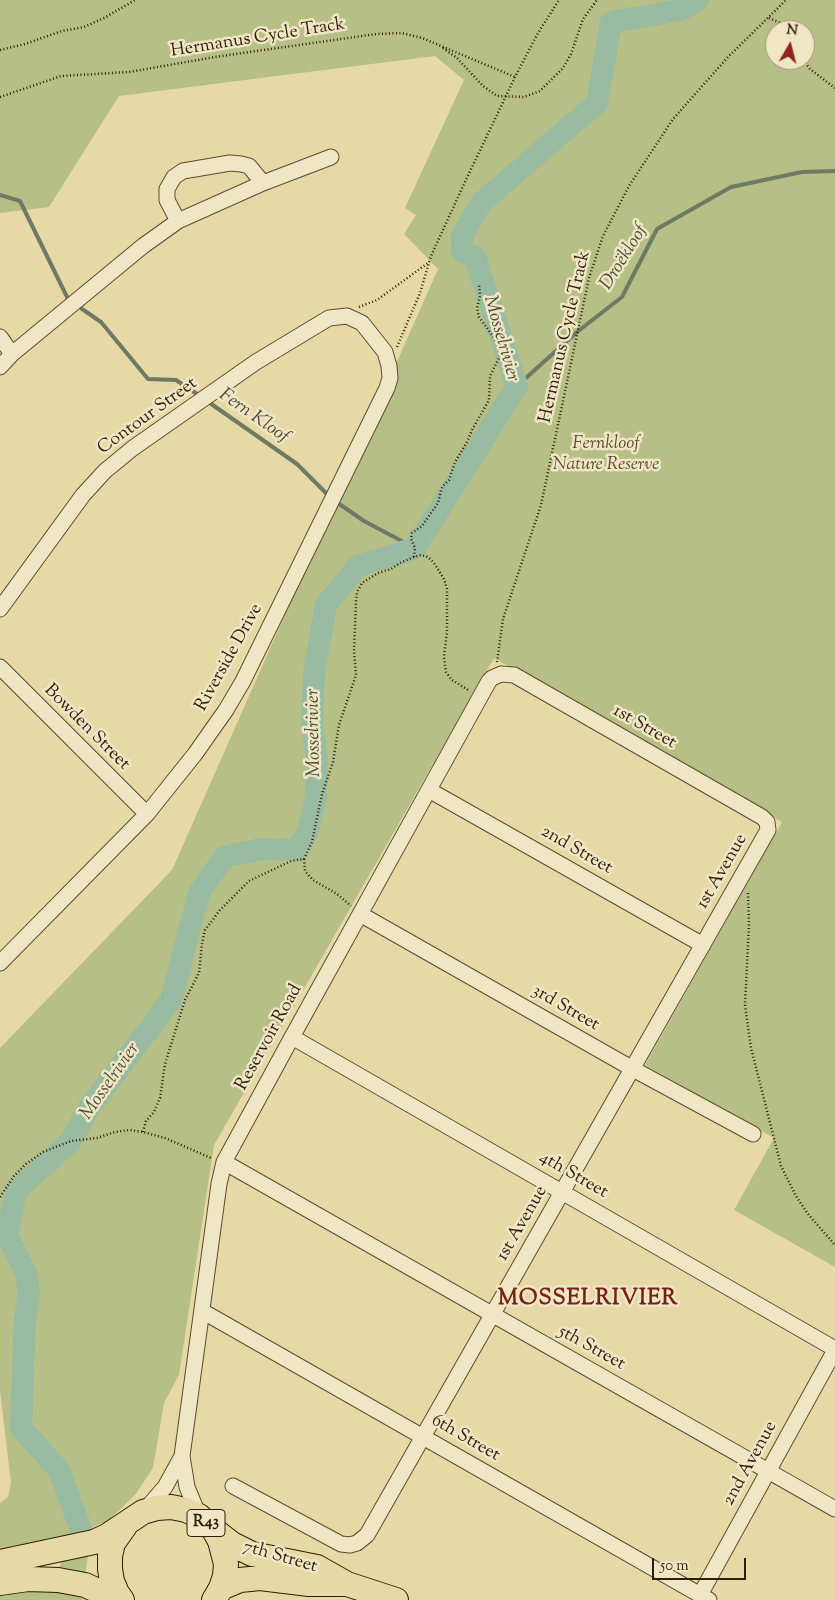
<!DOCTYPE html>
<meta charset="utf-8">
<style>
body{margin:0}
#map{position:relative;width:835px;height:1600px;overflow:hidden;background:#e7d9a6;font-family:"Sorts Mill Goudy",serif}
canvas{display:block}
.north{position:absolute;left:765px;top:20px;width:50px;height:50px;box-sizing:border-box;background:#efe6c5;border:1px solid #a39579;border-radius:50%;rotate:8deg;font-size:14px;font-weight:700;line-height:20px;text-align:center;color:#301c07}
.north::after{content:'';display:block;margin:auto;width:18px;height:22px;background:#8f2418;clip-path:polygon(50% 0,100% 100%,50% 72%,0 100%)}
.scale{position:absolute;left:652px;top:1558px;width:94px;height:22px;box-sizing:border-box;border:2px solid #301c07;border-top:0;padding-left:6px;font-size:15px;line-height:18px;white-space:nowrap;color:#301c07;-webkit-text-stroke:4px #efe6c5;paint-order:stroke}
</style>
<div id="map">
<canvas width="835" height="1600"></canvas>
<div class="north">N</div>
<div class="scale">50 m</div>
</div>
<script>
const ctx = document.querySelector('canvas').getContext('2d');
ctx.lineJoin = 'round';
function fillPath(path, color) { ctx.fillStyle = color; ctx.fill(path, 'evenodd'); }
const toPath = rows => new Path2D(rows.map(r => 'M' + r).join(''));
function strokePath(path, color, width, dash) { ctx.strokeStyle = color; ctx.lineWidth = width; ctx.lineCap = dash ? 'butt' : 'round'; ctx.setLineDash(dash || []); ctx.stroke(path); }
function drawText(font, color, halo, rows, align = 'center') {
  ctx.font = font + ' "Sorts Mill Goudy",serif'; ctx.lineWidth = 5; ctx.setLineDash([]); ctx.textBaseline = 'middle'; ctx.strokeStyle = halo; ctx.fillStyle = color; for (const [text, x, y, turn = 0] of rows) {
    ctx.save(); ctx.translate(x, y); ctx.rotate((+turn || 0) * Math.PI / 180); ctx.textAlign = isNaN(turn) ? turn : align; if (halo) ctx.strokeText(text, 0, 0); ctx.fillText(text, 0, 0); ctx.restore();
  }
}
const green = toPath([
 [0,0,835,0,835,1267,734,1210,774,1138,645,1065,782,822,494,658,214,1145,179,1375,164,1403,153,1468,135,1495,108,1521,93,1527,81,1598,84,1600,0,1600,0,1595,22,1591,47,1591,74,1538,0,1552,0,1503,8,1497,11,1483,0,1391,0,1048,172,870,438,269,404,234,416,215,405,208,464,80,435,56,119,96,49,207,0,213],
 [775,30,805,30,805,60,775,60]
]);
const stream = toPath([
 [0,195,20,201,68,299],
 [82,309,101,322,148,379,176,380,200,396],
 [517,386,577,332,622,297,657,229,731,187,802,172,835,171],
 [207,401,297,464,330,497],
 [335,501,364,521,415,548]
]);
const river = toPath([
 [81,1530,59,1470,21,1428,25,1318,29,1293,26,1273,7,1235,16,1191,71,1141,89,1108,171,1000,199,893,224,857,261,849,296,850,308,832,316,796,317,760,312,723,314,672,326,605,358,566,415,548,517,386,475,257,462,251,462,236,482,202,597,103,611,22,681,10,698,0]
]);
const path = toPath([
 [769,18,783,24,787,30],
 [443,48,457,58,483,86,497,96,524,97,540,91,563,68,571,54,583,19,597,0],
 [0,50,25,44,62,31,84,27,104,18,135,0],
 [803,60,810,69,835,88],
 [0,97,61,76,129,72,215,57,376,34,402,33,422,38,515,77],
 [359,307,377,300,428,263],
 [397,347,420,293,431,256,464,184,515,77,538,33,559,0],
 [414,557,415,548,411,539,412,533,422,526,438,503,442,487,449,480,455,462,467,442,473,428,489,400,490,376,499,358,501,349,497,342,479,317,477,308,480,296,479,284],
 [497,662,503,619,541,505,589,278,603,236,629,186,673,119,728,57,786,0],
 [304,859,305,871,313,880,337,894,351,906],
 [748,893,749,924,745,1005,751,1048,781,1166,796,1196,808,1214,835,1245],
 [143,1132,146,1121,154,1112,160,1098,165,1064,185,1000,199,973,202,944,205,930,220,910,249,881,291,861,304,859,312,842,322,794,333,762,339,725,356,675,354,651,356,601,357,592,362,583,378,573,391,569,400,563,414,557,421,555,428,557,434,563,444,579,447,589,447,632,444,656,446,672,452,680,470,691],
 [0,1197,14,1176,26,1164,43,1152,71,1141,97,1138,115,1132,130,1130,143,1132,165,1138,211,1158]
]);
const minor = toPath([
 [178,221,167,200,167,189,174,177,183,171,230,163,241,164,249,166,263,183],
 [0,337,12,354],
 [0,367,12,354,143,246,178,221,263,183,331,157],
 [0,609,83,495,105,471,133,448,256,362,329,318,347,316,362,323,385,352,389,366,390,378,387,388,243,681,226,710,195,754,147,814,0,963],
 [0,667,147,814],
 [429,790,703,945],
 [360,914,633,1069,753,1134],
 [292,1037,835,1349],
 [224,1162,835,1509],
 [202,1311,709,1600],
 [145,1510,165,1487,182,1456],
 [199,1516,187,1487,182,1456,219,1184,224,1162,292,1037,489,681,492,678,501,674,514,675,762,817,767,822,768,830,367,1535,357,1543,350,1545,341,1544,233,1486],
 [700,1595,835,1350]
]);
const primary = toPath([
 [214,1530,232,1544,252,1554,317,1567,347,1584,396,1600],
 [0,1562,94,1542,107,1536,143,1512,157,1508,171,1507,186,1510,199,1516,214,1530,220,1541,226,1564,225,1576,221,1588,214,1600],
 [0,1583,28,1579,58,1580,85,1585,118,1600],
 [221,1588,240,1580,260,1578,309,1584,345,1584],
 [122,1600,117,1593,112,1581,110,1569,110,1556,113,1543,125,1526]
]);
const shields = [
 [206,1523,38]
];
const shieldNames = [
 ["R43",206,1523]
];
const streetNames = [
 ["Hermanus Cycle Track",258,39,-9],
 ["Hermanus Cycle Track",566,337,-77],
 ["Contour Street",148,417,-36],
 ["Riverside Drive",230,658,-61],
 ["Bowden Street",86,728,45],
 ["1st Street",644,728,30],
 ["2nd Street",576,851,30],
 ["1st Avenue",723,872,-60],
 ["3rd Street",565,1009,30],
 ["Reservoir Road",270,1038,-61],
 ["4th Street",573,1176,30],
 ["1st Avenue",523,1224,-60],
 ["5th Street",591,1349,29],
 ["6th Street",465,1439,30],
 ["2nd Avenue",751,1464,-61],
 ["7th Street",280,1558,16]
];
const parkNames = [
 ["Fernkloof",606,445],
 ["Nature Reserve",606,466]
];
const waterNames = [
 ["Droëkloof",625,258,-58],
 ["Mosselrivier",500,339,74],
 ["Fern Kloof",253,417,35],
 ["Mosselrivier",315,733,-91],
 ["Mosselrivier",111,1082,-55]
];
const districtNames = [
 ["MOSSELRIVIER",588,1300]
];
fillPath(green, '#b6bf86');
strokePath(stream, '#6e7b64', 4);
strokePath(river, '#98bba2', 22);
strokePath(minor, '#5e4b2f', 17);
strokePath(primary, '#301c07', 26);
strokePath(path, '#301c07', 2.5, [1, 2.5]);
strokePath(minor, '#efe6c5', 15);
strokePath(primary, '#e7d9a6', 24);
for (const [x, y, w] of shields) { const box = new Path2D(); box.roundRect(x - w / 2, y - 13.5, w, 27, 4); ctx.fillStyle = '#efe6c5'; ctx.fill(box); strokePath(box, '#301c07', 1); }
drawText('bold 16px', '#301c07', null, shieldNames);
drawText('18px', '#301c07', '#efe6c5', streetNames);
drawText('italic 18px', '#584d2d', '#efe6c5', parkNames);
drawText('italic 19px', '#4f4c36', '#efe6c5', waterNames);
ctx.letterSpacing = '1px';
drawText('bold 22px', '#7a1f14', '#efe6c5', districtNames);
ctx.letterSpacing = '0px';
</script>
